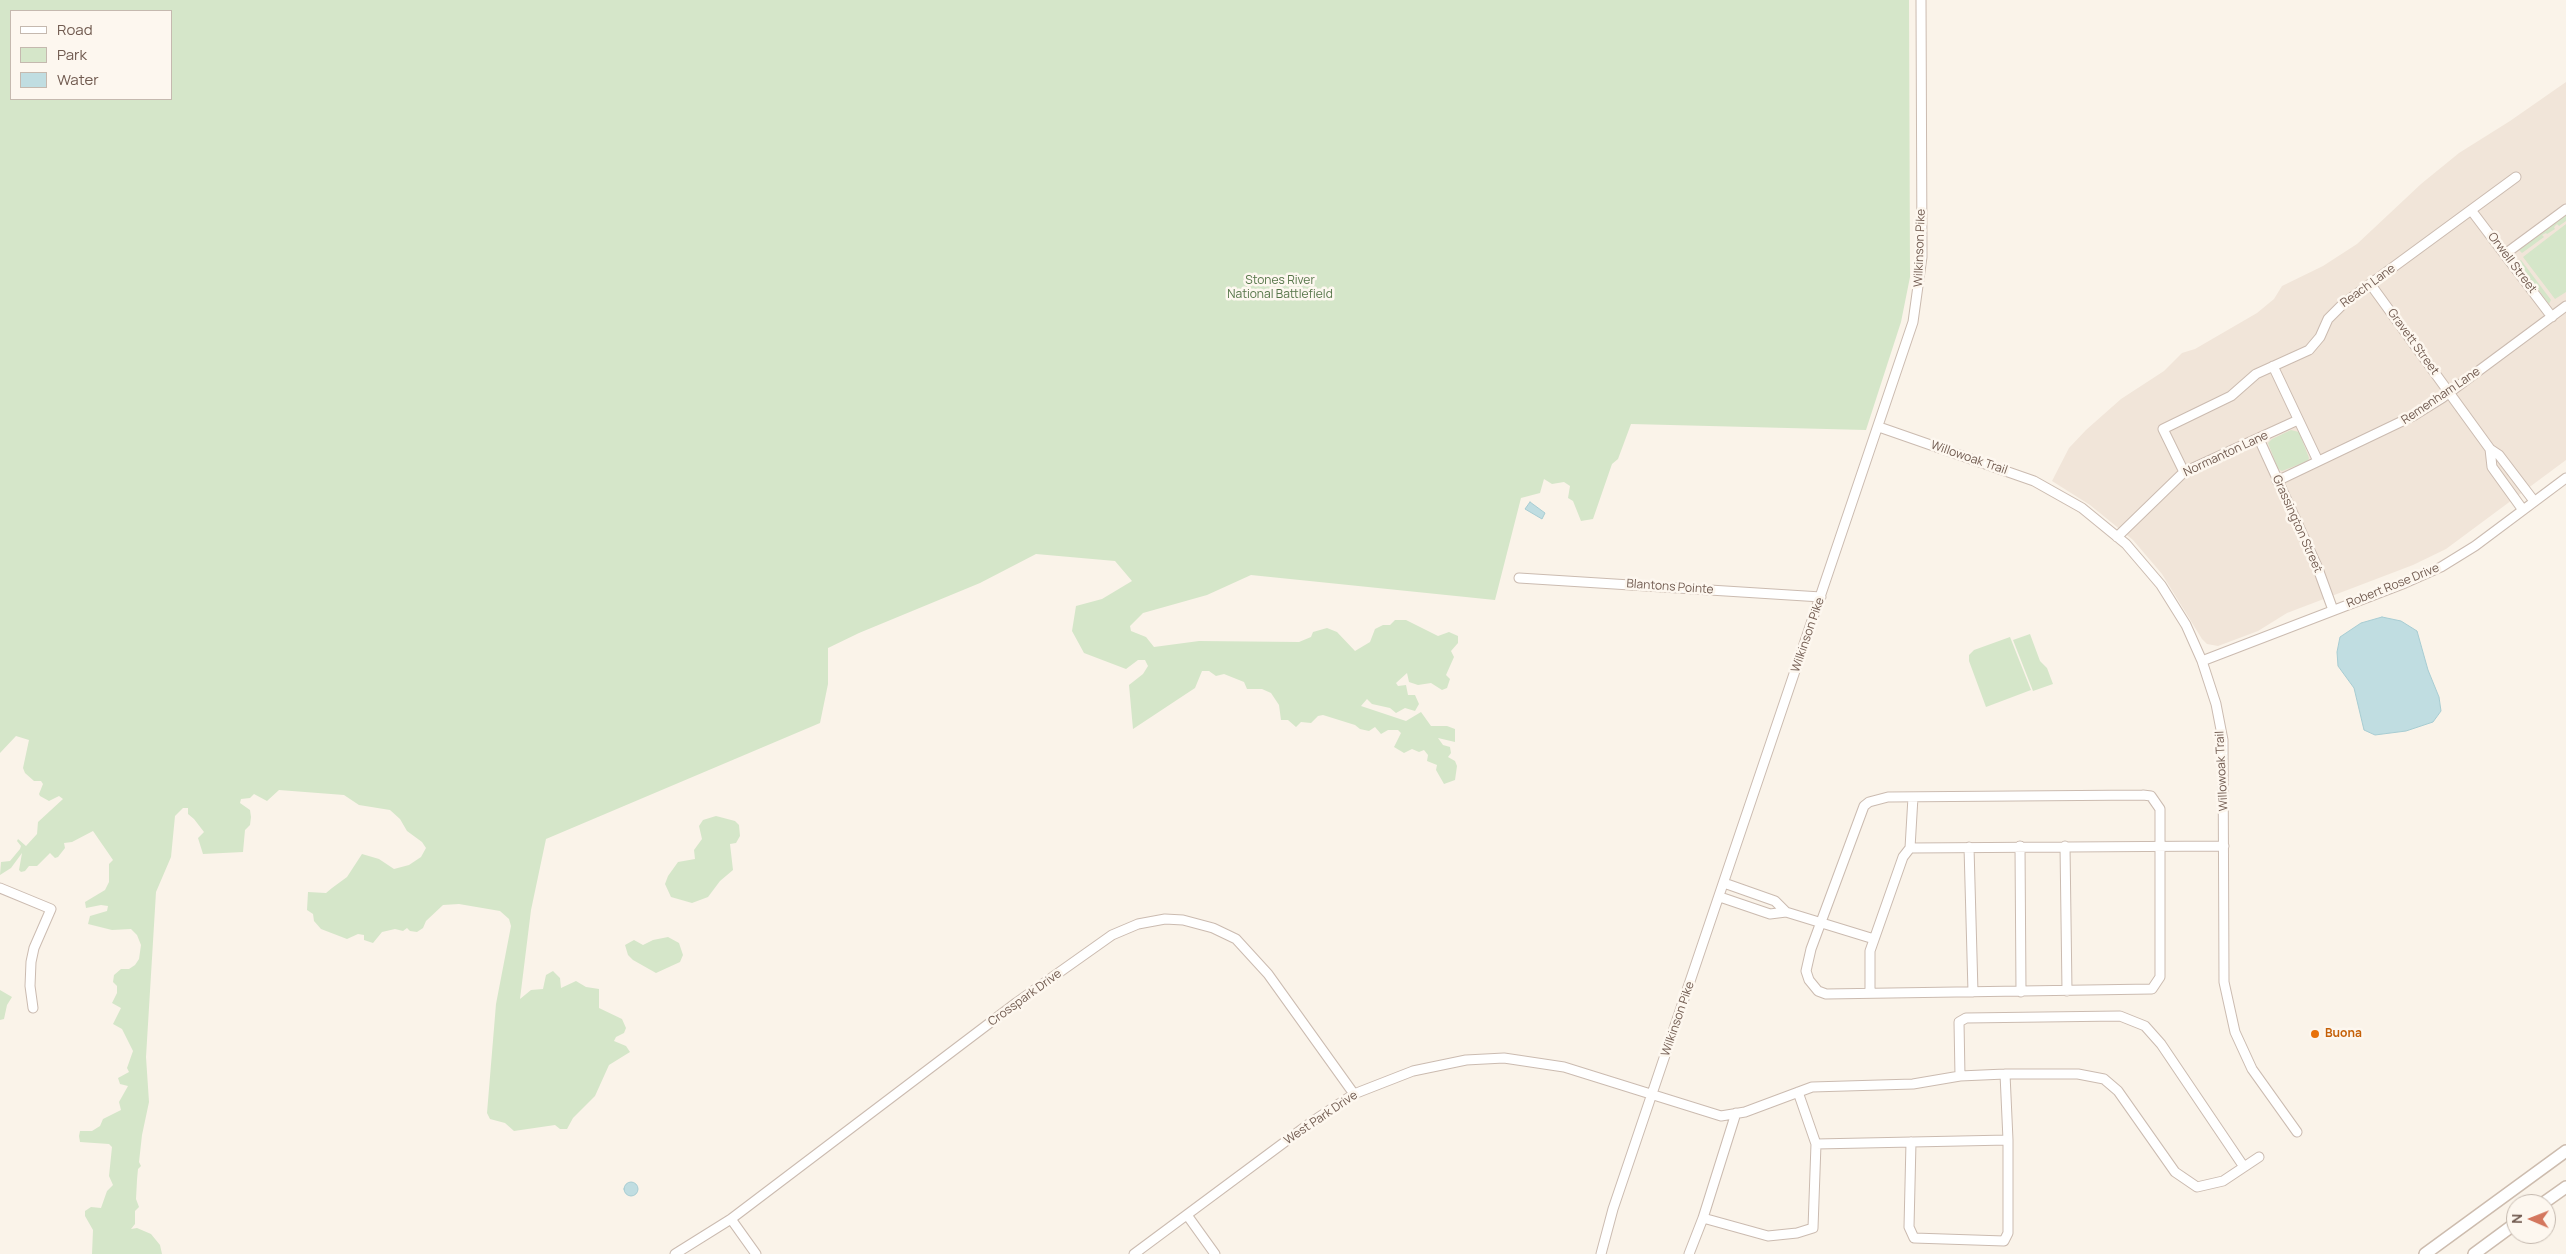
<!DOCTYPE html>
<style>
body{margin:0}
#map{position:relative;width:2566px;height:1254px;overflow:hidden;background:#faf3e9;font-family:Manrope,sans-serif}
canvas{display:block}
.legend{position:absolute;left:10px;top:10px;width:162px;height:90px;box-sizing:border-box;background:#fdf7ef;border:1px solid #c5b9af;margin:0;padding:6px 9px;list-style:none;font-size:15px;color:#715b50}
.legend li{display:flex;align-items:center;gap:10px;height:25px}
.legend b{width:25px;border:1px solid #c5b9af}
.north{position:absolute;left:2506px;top:1194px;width:50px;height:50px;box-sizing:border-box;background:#fdf7ef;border:1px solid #c5b9af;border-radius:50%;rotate:271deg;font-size:14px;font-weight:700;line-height:20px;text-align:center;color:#715b50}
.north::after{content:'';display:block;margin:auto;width:18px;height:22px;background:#d4775e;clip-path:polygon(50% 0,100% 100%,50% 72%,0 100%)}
</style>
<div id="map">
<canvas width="2566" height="1254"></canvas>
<ul class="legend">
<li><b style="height:6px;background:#fff"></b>Road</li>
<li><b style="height:14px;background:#d5e6c9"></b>Park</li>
<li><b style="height:14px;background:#c0dde1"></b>Water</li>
</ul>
<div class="north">N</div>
</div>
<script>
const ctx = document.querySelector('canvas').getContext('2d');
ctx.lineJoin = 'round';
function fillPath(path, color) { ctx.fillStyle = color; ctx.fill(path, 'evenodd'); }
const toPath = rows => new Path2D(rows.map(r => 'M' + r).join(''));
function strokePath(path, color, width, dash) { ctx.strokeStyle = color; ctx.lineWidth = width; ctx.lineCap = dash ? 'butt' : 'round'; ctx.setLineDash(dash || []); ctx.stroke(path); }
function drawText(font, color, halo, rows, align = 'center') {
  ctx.font = font + ' Manrope,sans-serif'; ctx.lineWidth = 5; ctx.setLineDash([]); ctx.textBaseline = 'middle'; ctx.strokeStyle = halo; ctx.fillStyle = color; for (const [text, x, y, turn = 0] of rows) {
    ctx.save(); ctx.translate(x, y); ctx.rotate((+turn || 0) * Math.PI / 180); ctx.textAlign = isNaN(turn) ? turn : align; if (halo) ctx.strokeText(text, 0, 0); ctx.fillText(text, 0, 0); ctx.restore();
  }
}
const residential = toPath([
 [2566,82,2566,460,2446,549,2413,565,2287,613,2258,631,2218,646,2207,644,2202,639,2162,574,2133,540,2090,505,2052,481,2069,448,2086,430,2121,399,2164,371,2182,353,2195,349,2257,313,2274,299,2282,286,2323,266,2357,244,2421,184,2459,153,2510,121]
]);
const green = toPath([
 [0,0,1909,0,1910,277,1901,322,1866,430,1631,424,1618,459,1612,464,1593,519,1581,521,1573,501,1568,498,1570,486,1564,482,1552,484,1544,479,1540,493,1521,498,1495,600,1251,575,1207,595,1143,613,1130,626,1131,631,1146,637,1154,647,1199,641,1299,642,1311,637,1313,632,1327,628,1337,632,1355,651,1370,642,1375,629,1383,625,1390,625,1395,620,1406,620,1438,636,1449,632,1458,636,1458,643,1451,651,1454,657,1446,675,1450,679,1447,688,1442,690,1431,683,1418,685,1409,682,1407,673,1396,683,1398,686,1406,685,1408,695,1415,695,1419,704,1415,711,1405,708,1396,713,1390,708,1372,704,1367,699,1361,706,1406,721,1421,712,1431,726,1447,726,1455,729,1455,742,1438,738,1443,745,1450,747,1451,753,1448,757,1455,761,1457,766,1455,780,1444,784,1436,770,1437,765,1427,761,1428,755,1424,750,1419,752,1412,749,1404,753,1394,747,1401,733,1398,730,1388,730,1381,734,1375,727,1369,731,1360,729,1355,725,1323,715,1318,716,1311,723,1301,722,1296,727,1288,720,1281,720,1279,705,1271,693,1262,689,1247,689,1244,682,1224,674,1216,676,1209,671,1202,671,1195,688,1133,729,1129,685,1143,674,1148,666,1145,660,1138,660,1126,669,1084,653,1072,631,1076,606,1102,599,1132,581,1115,561,1036,554,980,583,859,633,828,648,828,684,820,723,546,839,531,910,520,999,531,990,543,989,546,975,553,971,560,978,561,988,576,981,586,987,599,989,599,1008,622,1019,626,1028,624,1033,616,1037,614,1041,626,1046,630,1052,609,1065,595,1096,573,1118,567,1129,560,1129,555,1125,514,1131,505,1123,490,1119,487,1113,496,1004,511,926,509,919,500,911,459,904,443,905,426,921,423,928,417,932,410,931,407,928,403,931,395,929,382,932,373,943,364,940,364,935,358,934,347,939,321,929,314,921,313,914,307,910,308,892,326,893,332,888,347,877,362,854,379,859,394,869,409,865,421,857,426,848,422,842,407,831,400,819,390,810,359,805,344,795,279,790,267,801,254,794,250,798,241,799,240,803,250,810,251,817,250,825,245,830,243,852,203,854,198,838,204,832,194,819,188,814,188,808,183,808,175,816,171,857,156,892,146,1057,149,1102,142,1135,139,1162,141,1166,138,1169,137,1180,136,1199,139,1207,135,1211,135,1224,131,1229,137,1228,151,1234,160,1245,162,1254,92,1254,93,1230,85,1216,85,1211,91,1207,101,1208,107,1191,113,1185,109,1176,112,1147,109,1144,80,1142,79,1136,80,1131,92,1131,100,1126,103,1119,121,1110,119,1102,128,1086,120,1084,118,1078,129,1072,127,1068,133,1051,122,1029,113,1024,121,1008,112,1003,117,993,117,986,113,982,114,975,121,969,129,969,135,965,139,959,141,945,137,935,131,929,112,930,88,924,90,916,107,911,108,906,101,905,86,908,85,902,105,890,109,882,109,864,113,860,93,831,72,842,64,843,65,848,58,857,55,858,50,853,37,866,29,866,25,871,21,872,19,870,22,853,11,868,0,875,1,862,10,861,20,849,21,846,17,841,18,839,26,846,37,834,38,822,63,799,59,796,49,801,40,796,39,794,43,784,41,781,34,781,25,773,23,768,29,740,16,736,0,753],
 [11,11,171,11,171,99,11,99],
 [2566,215,2566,221,2559,226,2557,224,2554,227,2555,229,2547,234,2546,233,2542,235,2544,237,2522,253,2519,250],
 [2566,224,2566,292,2555,299,2523,257],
 [2521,260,2551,300,2549,304,2518,262],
 [2291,430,2299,432,2309,458,2308,461,2282,471,2278,469,2268,443,2272,439],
 [2030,634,2040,661,2047,668,2053,684,2033,691,2013,640],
 [2010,637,2031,690,1986,707,1969,661,1969,655,1974,650],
 [716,816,735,821,739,825,740,836,736,843,730,844,733,870,720,881,708,897,692,903,671,897,665,884,668,876,678,862,695,859,694,850,702,839,699,826,703,820],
 [668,937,679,943,683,955,680,962,656,973,633,960,628,955,625,945,634,940,643,945,653,940],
 [0,990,12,997,7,1005,4,1019,0,1020]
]);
const water = toPath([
 [1530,502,1545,513,1542,519,1525,509,1530,502],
 [2382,617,2401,621,2417,631,2428,670,2439,697,2441,711,2433,722,2406,731,2375,735,2364,730,2354,688,2338,666,2337,652,2340,637,2361,623,2382,617],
 '624 1189a7 7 0 1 1 14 0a7 7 0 1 1-14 0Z'
]);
const minor = toPath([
 [2471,210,2552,317],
 [2505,254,2566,209],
 [2371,285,2490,449,2499,455,2534,501],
 [2273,366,2318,461],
 [1879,427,2034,481,2082,508,2126,544,2161,585,2186,625,2202,661,2216,704,2223,740,2224,982,2235,1032,2252,1069,2297,1132],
 [2259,439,2317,566,2333,610],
 [2490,449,2492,467,2523,510],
 [2184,472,2163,429,2231,396,2256,374,2309,350,2320,337,2328,319,2343,304,2516,177],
 [2277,481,2413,416,2442,398,2566,306],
 [2117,537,2184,472,2298,420],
 [1519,578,1821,597],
 [2202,661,2405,583,2441,567,2475,546,2566,478],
 [2143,795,2151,796,2160,809,2160,977,2152,989,1826,994,1818,991,1809,980,1806,971,1811,949,1864,806,1869,802,1888,797,2143,795],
 [2020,846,2021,992],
 [2065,846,2067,991],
 [1969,847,1973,992],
 [1910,848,1913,797],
 [0,888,51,909,34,948,31,962,30,986,33,1008],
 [1720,897,1770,914,1786,912,1775,901,1724,883],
 [1786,912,1874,939],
 [1870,992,1870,951,1903,857,1910,848,2224,846],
 [1960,1076,1959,1022,1966,1018,2120,1016,2145,1026,2161,1044,2244,1167],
 [1798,1092,1816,1144,2008,1140,2005,1074],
 [1736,1113,1703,1218,1768,1236,1797,1233,1813,1228,1816,1144],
 [1911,1142,1909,1227,1914,1238,2004,1241,2008,1233,2008,1140],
 [1187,1215,1215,1254],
 [731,1219,756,1254],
 [675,1254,731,1219,1016,1003,1112,935,1138,924,1165,919,1183,920,1213,928,1236,939,1268,974,1354,1094],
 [1134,1254,1313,1121,1354,1094,1413,1071,1466,1060,1504,1058,1564,1067,1721,1116,1745,1112,1812,1087,1913,1084,1960,1076,2005,1074,2078,1074,2104,1079,2118,1091,2175,1172,2197,1187,2223,1181,2259,1157],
 [1601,1254,1613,1209,1913,322,1922,257,1921,0],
 [1689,1254,1703,1218]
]);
const secondary = toPath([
 [2542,1204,2566,1187],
 [2425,1254,2566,1151],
 [2474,1254,2516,1223]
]);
const markers = [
 [2315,1034,5,"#e8710a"]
];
const streetNames = [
 ["Wilkinson Pike",1920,248,-88],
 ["Orwell Street",2512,263,53],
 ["Reach Lane",2368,286,-36],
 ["Gravett Street",2413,342,54],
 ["Remenham Lane",2441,396,-34],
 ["Normanton Lane",2226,454,-25],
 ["Willowoak Trail",1969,458,19],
 ["Grassington Street",2297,524,66],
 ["Robert Rose Drive",2393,586,-22],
 ["Blantons Pointe",1670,587,4],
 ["Wilkinson Pike",1808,635,-71],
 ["Willowoak Trail",2222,771,-93],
 ["Crosspark Drive",1025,998,-36],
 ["Wilkinson Pike",1678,1019,-71],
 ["West Park Drive",1321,1118,-34]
];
const parkNames = [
 ["Stones River",1280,281],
 ["National Battlefield",1280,295]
];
const foodNames = [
 ["Buona",2325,1034]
];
fillPath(residential, '#f1e5d9');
fillPath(green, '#d5e6c9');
fillPath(water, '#c0dde1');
strokePath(water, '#a7ccd2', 1);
strokePath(minor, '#cbbbb0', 11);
strokePath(secondary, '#cdbcae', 14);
strokePath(minor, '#fff', 9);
strokePath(secondary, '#fff', 11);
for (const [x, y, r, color] of markers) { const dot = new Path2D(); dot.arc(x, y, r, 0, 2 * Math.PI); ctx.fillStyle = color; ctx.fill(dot); strokePath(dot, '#fdf7ef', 2); }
drawText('12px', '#715b50', '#fdf7ef', streetNames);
drawText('12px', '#57764a', '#fdf7ef', parkNames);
drawText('bold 12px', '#c56008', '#fdf7ef', foodNames, 'left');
</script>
